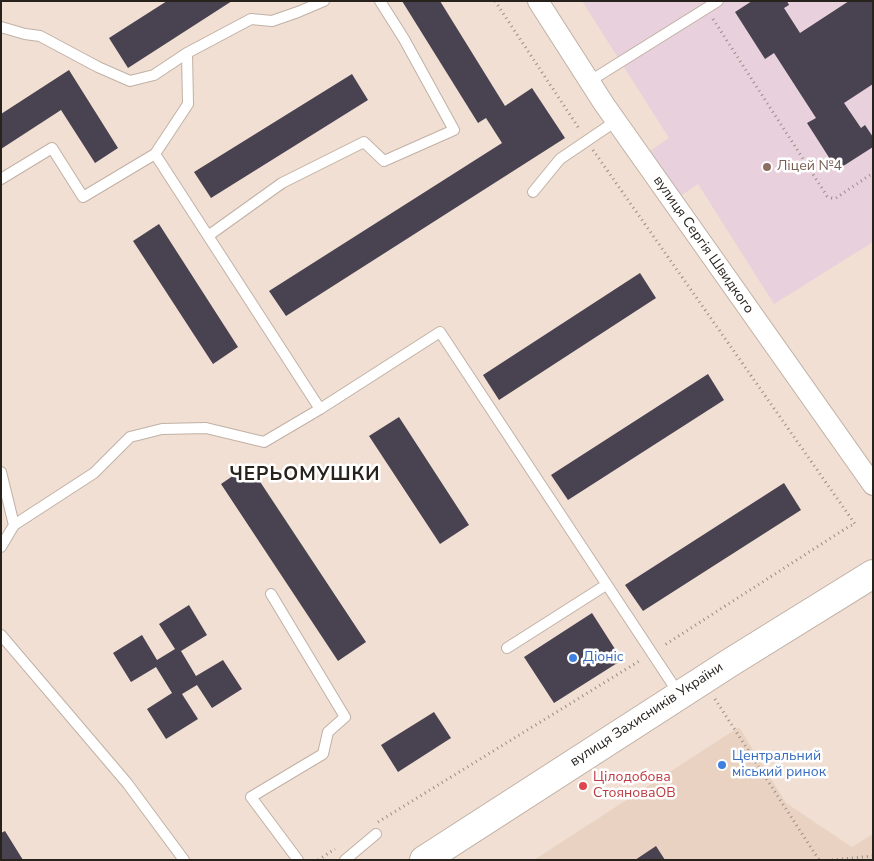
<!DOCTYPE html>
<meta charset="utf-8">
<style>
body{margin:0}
#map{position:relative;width:874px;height:861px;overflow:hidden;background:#f0dfd2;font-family:"Nunito Sans",sans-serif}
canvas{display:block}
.frame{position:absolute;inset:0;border:2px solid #28221d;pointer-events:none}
</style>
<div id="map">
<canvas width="874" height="861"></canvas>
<div class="frame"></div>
</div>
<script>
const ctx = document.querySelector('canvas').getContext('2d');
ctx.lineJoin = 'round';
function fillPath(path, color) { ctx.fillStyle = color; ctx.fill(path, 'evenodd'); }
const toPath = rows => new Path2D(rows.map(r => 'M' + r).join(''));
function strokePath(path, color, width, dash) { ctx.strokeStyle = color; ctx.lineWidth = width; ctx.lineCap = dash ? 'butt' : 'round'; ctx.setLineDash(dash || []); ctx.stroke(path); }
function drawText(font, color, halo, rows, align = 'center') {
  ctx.font = font + ' "Nunito Sans",sans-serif'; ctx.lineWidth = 5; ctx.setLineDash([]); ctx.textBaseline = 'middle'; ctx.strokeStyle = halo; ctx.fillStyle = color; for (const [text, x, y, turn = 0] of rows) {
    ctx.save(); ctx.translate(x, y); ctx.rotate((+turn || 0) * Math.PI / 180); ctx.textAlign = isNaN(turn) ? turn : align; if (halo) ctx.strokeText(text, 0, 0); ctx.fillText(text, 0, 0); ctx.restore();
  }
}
const built = toPath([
 [739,727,786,803,852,847,873,834,873,860,534,860]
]);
const education = toPath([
 [582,1,873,1,873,242,774,304,698,184,679,197,650,151,669,138]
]);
const building = toPath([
 [167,1,232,1,128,68,109,38],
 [402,1,440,1,505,106,532,88,565,138,286,316,269,291,502,143,486,118,478,123],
 [752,1,787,1,789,5,784,8,800,33,849,1,873,1,873,84,844,103,861,128,865,125,873,137,873,147,837,170,807,123,816,118,774,53,765,59,735,12],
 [69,70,118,148,95,163,61,110,1,149,1,114],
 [352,74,368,100,211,198,194,172],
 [159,224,238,347,213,364,133,241],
 [640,273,656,298,499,400,483,375],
 [708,374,724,400,568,500,551,475],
 [399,417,469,525,440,544,369,436],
 [249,465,366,642,338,661,221,484],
 [784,483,801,510,643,611,625,585],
 [189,605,207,635,181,651,196,676,223,660,242,689,212,708,197,685,182,694,198,719,166,739,147,709,172,693,156,667,131,682,113,653,142,635,157,660,175,649,159,624],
 [592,613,622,660,554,703,524,657],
 [434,712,451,738,398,772,381,745],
 [5,831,23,860,1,860,1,833],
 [656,846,665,860,635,860]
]);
const path = toPath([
 [495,1,580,130],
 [713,19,827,196,832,198,836,198,873,173],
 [593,150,855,524,848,527,663,646],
 [715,699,819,860],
 [378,822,641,660],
 [318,860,335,849],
 [832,860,873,856]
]);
const service = toPath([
 [1,27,25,34,40,36,98,67,130,81,154,75,187,53,251,19,272,21,298,12,324,1],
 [590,81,718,1],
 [155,154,188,104,187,53],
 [1,179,52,148,83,197,155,154,320,409,440,332,679,694],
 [533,192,560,159,616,121],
 [208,236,282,183,364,142,384,161,454,130,404,39,380,1],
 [1,472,14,525,1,547],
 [14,525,94,473,130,437,162,429,206,428,264,442,320,409],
 [271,594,345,717,328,732,323,754,251,797,298,860],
 [1,635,127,783,184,860],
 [507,648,606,585],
 [345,860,376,834]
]);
const minor = toPath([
 [538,1,604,104,873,485]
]);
const secondary = toPath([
 [424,860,731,662,873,574]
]);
const markers = [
 [767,167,5,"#8d6e63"],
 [573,658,5,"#3f7fe0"],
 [722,765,5,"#3f7fe0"],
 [583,786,5,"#e0444e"]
];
const educationNames = [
 ["Ліцей №4",777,167]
];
const streetNames = [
 ["вулиця Сергія Швидкого",703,245,55],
 ["вулиця Захисників України",647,715,-33]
];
const shopNames = [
 ["Діоніс",583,658],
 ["Центральний",732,757],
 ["міський ринок",732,773]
];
const healthNames = [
 ["Цілодобова",593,778],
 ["СтояноваОВ",593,794]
];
const districtNames = [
 ["ЧЕРЬОМУШКИ",305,475]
];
fillPath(built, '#e9d2c1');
fillPath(education, '#e8d1dd');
fillPath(building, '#484251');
strokePath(service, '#c1b1a5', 12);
strokePath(minor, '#c1b1a5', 22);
strokePath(secondary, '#c1b1a5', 30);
strokePath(path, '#998d83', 3, [1, 4]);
strokePath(service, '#fff', 10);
strokePath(minor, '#fff', 20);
strokePath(secondary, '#fff', 28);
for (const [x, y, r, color] of markers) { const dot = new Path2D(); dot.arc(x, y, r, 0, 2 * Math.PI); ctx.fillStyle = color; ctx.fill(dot); strokePath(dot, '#fff', 2); }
drawText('14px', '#785e54', '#fff', educationNames, 'left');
drawText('14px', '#28221d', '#fff', streetNames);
drawText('14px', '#366cbe', '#fff', shopNames, 'left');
drawText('14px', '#be3a42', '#fff', healthNames, 'left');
ctx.letterSpacing = '1px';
drawText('bold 19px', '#28221d', '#fff', districtNames);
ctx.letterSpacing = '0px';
</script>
